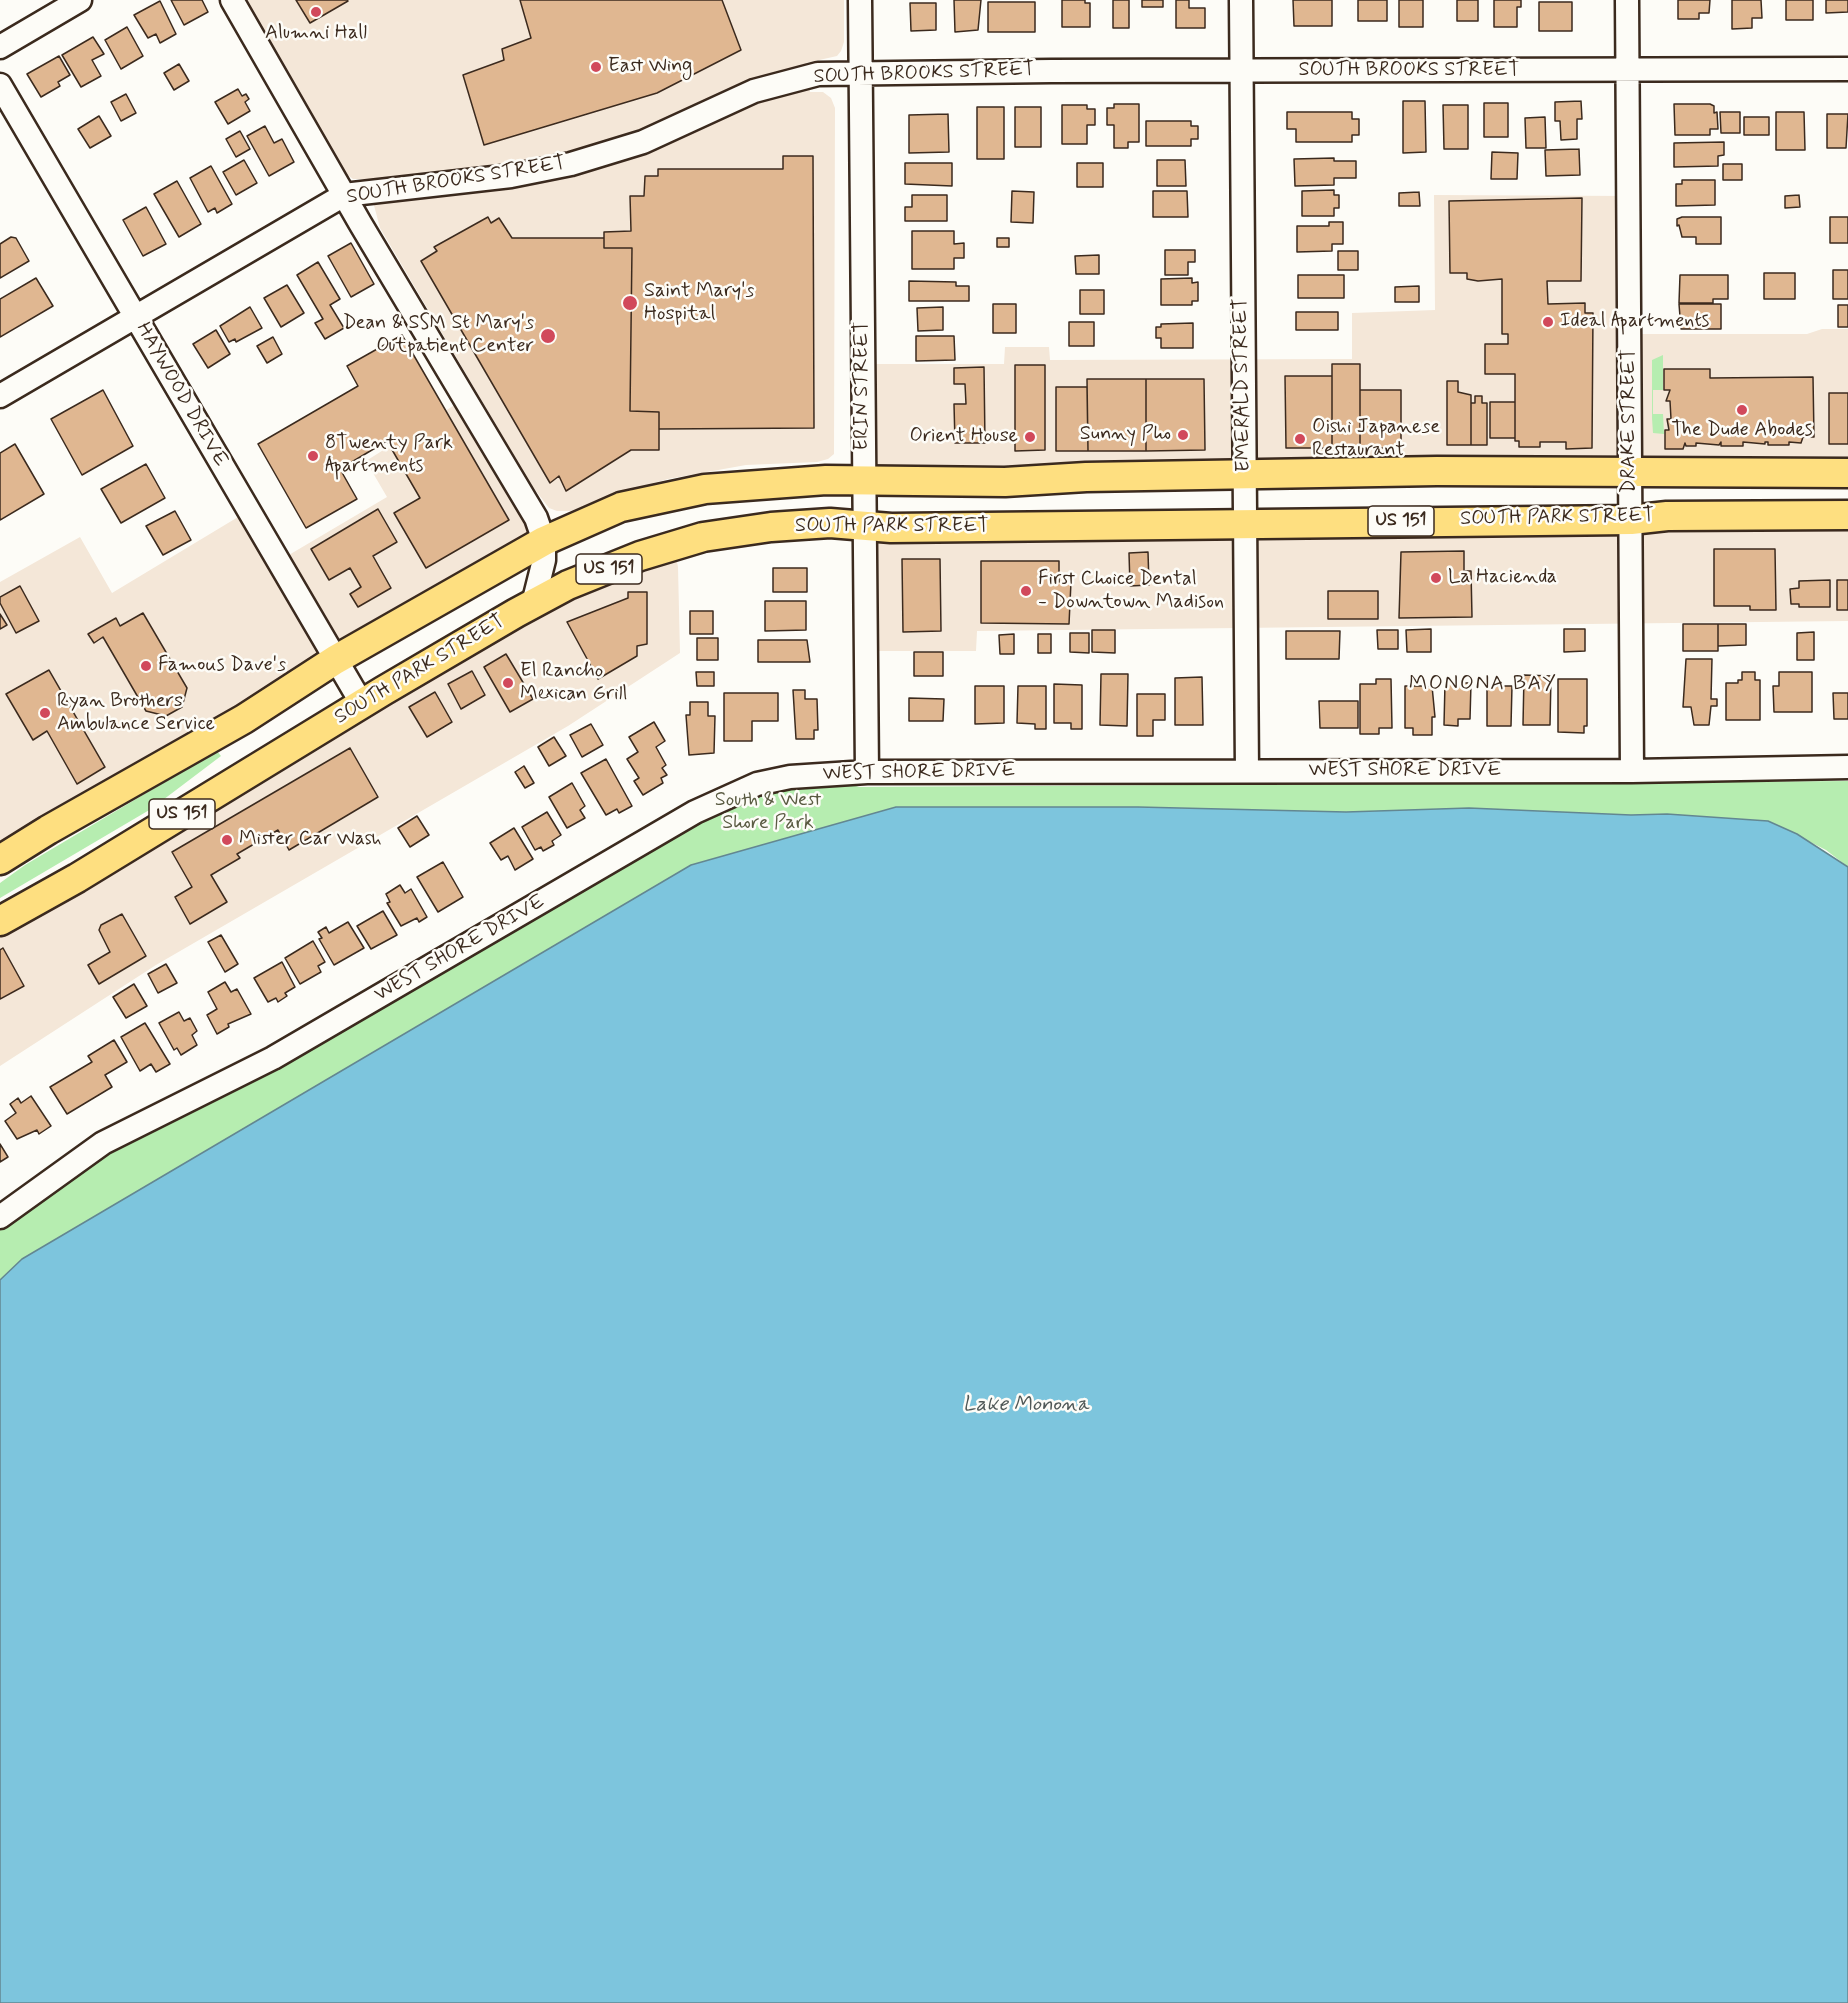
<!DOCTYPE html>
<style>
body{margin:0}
canvas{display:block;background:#fdfcf7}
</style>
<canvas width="1848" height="2003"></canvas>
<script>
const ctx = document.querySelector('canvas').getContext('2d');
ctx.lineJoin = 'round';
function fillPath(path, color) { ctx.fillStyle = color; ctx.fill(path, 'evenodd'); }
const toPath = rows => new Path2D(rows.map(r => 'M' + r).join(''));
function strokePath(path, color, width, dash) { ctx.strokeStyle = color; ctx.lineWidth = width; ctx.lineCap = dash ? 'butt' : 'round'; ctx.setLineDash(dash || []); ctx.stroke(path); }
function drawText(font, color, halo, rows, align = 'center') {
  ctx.font = font + ' Mynerve,sans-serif'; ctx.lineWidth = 5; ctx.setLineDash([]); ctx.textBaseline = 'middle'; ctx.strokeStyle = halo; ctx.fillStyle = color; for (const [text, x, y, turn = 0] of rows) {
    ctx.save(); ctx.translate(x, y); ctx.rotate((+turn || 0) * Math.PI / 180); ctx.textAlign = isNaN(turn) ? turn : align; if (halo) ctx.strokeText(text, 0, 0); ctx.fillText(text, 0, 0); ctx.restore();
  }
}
const built = toPath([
 [247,0,844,0,844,42,841,51,837,56,806,63,810,92,823,92,831,98,835,108,834,454,828,459,817,462,746,465,668,479,624,491,571,511,557,511,549,508,532,486,380,228,367,179,353,179,342,171,276,61],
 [1434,195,1630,196,1629,334,1807,334,1822,329,1848,329,1848,473,864,481,863,364,1004,364,1005,347,1049,347,1050,360,1352,359,1352,313,1435,310],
 [464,399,544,541,0,860,0,582,80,537,112,593,248,511,277,562,387,497,366,461],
 [1848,515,1848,621,977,631,976,651,866,651,864,525],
 [674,546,678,567,680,653,568,726,156,965,0,1066,0,921,362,704]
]);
const green = toPath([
 [1663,355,1663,390,1653,390,1653,414,1663,414,1664,434,1653,433,1652,418,1652,360],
 [217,751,221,756,151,809,0,898,0,883,25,865],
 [820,774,859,787,1848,781,1848,867,1826,850,1768,821,1667,814,1631,815,1469,808,1346,812,1138,807,896,807,691,865,22,1259,0,1280,0,1217,9,1209,695,812]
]);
const water = toPath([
 [896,807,1138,807,1346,812,1469,808,1631,815,1667,814,1768,821,1797,834,1848,867,1848,2003,0,2003,0,1280,22,1259,691,865,896,807]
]);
const building = toPath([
 [171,0,202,0,208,12,184,25,171,0],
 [296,0,347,0,348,1,310,23,296,0],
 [520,0,722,0,741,50,657,93,484,145,463,75,504,60,502,49,531,38,520,0],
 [954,0,981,0,978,30,955,32,954,0],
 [1062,0,1085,0,1085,3,1090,3,1090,27,1062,27,1062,0],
 [1113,0,1129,0,1129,28,1113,28,1113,0],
 [1142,0,1163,0,1163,7,1142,7,1142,0],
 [1176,0,1189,0,1189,8,1205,8,1205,28,1176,28,1176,0],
 [1293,0,1332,0,1332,26,1294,26,1293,0],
 [1358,0,1387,0,1387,21,1358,21,1358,0],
 [1399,0,1423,0,1423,27,1399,27,1399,0],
 [1457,0,1478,0,1478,21,1457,21,1457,0],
 [1494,0,1521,0,1521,7,1517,7,1517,27,1494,27,1494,0],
 [1678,0,1710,0,1709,13,1699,13,1699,19,1678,19,1678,0],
 [1732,0,1761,0,1762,18,1752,18,1752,28,1732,29,1732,0],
 [1786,0,1813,0,1813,20,1786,20,1786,0],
 [1826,0,1848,0,1848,12,1826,13,1826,0],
 [160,1,176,34,160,43,156,34,148,38,134,15,160,1],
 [988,2,1035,2,1035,32,988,32,988,2],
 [1539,2,1572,2,1572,31,1539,31,1539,2],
 [910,3,936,3,936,30,911,31,910,3],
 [127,27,143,56,121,69,105,40,127,27],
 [93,37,104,54,92,60,101,76,81,87,62,55,93,37],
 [59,56,70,75,58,82,60,86,41,97,27,74,59,56],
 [179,64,189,81,174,90,164,73,179,64],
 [238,89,242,96,246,94,249,99,245,102,250,111,228,124,215,102,238,89],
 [126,94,136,113,121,121,111,102,126,94],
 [1403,101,1425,101,1426,152,1403,153,1403,101],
 [1581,101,1582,119,1577,119,1577,139,1561,140,1560,121,1555,121,1555,102,1581,101],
 [1484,103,1508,103,1508,137,1484,137,1484,103],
 [1114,104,1139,104,1139,142,1128,142,1128,148,1114,148,1114,125,1107,125,1107,108,1114,108,1114,104],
 [1674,104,1710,104,1714,106,1714,113,1717,112,1718,129,1710,129,1710,135,1675,135,1674,104],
 [1062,105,1087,105,1087,109,1095,109,1095,125,1087,125,1087,144,1062,144,1062,105],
 [1443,105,1468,105,1468,149,1444,149,1443,105],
 [977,107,1004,107,1004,159,977,159,977,107],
 [1015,107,1041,107,1041,147,1015,147,1015,107],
 [1287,112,1352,112,1352,119,1359,119,1359,135,1352,135,1352,142,1296,142,1296,129,1287,129,1287,112],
 [1720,112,1740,112,1740,133,1721,133,1720,112],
 [1776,112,1804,112,1805,150,1776,150,1776,112],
 [948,114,949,152,909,153,909,115,948,114],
 [1827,114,1848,114,1846,148,1827,148,1827,114],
 [99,116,111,136,90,148,78,129,99,116],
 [1545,117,1546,148,1526,148,1525,118,1545,117],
 [1744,117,1769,117,1769,135,1744,135,1744,117],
 [1146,121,1191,121,1191,126,1198,126,1198,139,1191,139,1191,146,1146,146,1146,121],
 [265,126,274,143,282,139,294,162,269,176,247,136,265,126],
 [240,131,250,149,236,157,226,139,240,131],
 [1724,142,1724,155,1718,156,1718,166,1674,167,1674,143,1724,142],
 [1579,149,1580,175,1546,176,1545,150,1579,149],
 [1492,152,1518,153,1517,179,1491,179,1492,152],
 [783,156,813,156,814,428,659,429,659,412,630,411,632,248,604,248,604,232,631,231,630,196,644,196,645,176,658,176,658,169,783,169,783,156],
 [1334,158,1334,161,1356,161,1356,178,1334,178,1334,185,1295,186,1294,159,1334,158],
 [244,160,257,183,236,195,223,172,244,160],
 [1157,160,1185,160,1186,186,1157,186,1157,160],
 [905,163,952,163,952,186,905,184,905,163],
 [1077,163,1103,163,1103,187,1077,187,1077,163],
 [1723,164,1742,164,1742,180,1723,180,1723,164],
 [211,166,232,204,217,213,215,208,208,212,190,178,211,166],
 [1682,180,1715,180,1715,205,1676,206,1676,184,1682,184,1682,180],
 [177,181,201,224,179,237,154,194,177,181],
 [1334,190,1334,195,1339,195,1339,208,1334,208,1334,216,1302,216,1302,191,1334,190],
 [1012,191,1034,192,1033,223,1011,222,1012,191],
 [1153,191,1187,191,1188,217,1153,217,1153,191],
 [1419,192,1420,206,1399,206,1399,193,1419,192],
 [912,195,947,195,947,221,905,221,905,207,912,207,912,195],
 [1799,195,1800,207,1785,208,1785,196,1799,195],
 [1582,198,1581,281,1547,281,1548,304,1585,303,1585,313,1593,313,1592,448,1566,449,1566,442,1540,442,1540,447,1519,447,1519,441,1515,441,1515,374,1485,374,1485,344,1508,344,1508,334,1502,334,1502,279,1478,281,1467,279,1467,273,1450,273,1449,201,1582,198],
 [146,207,166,244,143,256,123,220,146,207],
 [488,217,491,223,499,218,512,238,604,238,604,248,632,248,630,411,659,412,659,450,631,450,566,491,559,476,550,483,421,261,437,251,434,247,488,217],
 [1682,217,1721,217,1721,244,1696,244,1696,237,1682,237,1679,225,1677,226,1677,219,1682,217],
 [1830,217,1848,217,1848,243,1830,243,1830,217],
 [1329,222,1343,222,1343,244,1332,244,1332,251,1297,252,1297,226,1329,226,1329,222],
 [912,231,954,231,954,244,964,243,964,258,954,258,954,269,912,269,912,231],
 [11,237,16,238,29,261,0,278,0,244,11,237],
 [997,238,1009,238,1009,247,997,247,997,238],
 [351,243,374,284,351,297,328,256,351,243],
 [1165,250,1195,250,1195,262,1188,262,1188,275,1165,275,1165,250],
 [1338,251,1358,251,1358,270,1338,270,1338,251],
 [1099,255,1099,274,1076,274,1075,256,1099,255],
 [318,262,340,299,330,305,344,328,325,339,315,323,323,319,297,275,318,262],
 [1833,270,1848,270,1848,299,1833,299,1833,270],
 [1764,273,1795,273,1795,299,1764,299,1764,273],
 [1298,275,1344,275,1344,298,1298,298,1298,275],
 [1680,275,1728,275,1728,299,1713,299,1713,303,1679,303,1680,275],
 [36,278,53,306,0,337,0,299,36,278],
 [1192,278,1192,283,1198,282,1198,301,1192,301,1192,305,1161,305,1161,279,1192,278],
 [909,281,956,282,956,286,969,286,969,301,909,301,909,281],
 [287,285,304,313,281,327,264,298,287,285],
 [1419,286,1419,302,1395,302,1395,287,1419,286],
 [1080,290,1104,290,1104,314,1080,314,1080,290],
 [993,304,1016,304,1016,333,993,333,993,304],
 [1679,304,1721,304,1721,329,1681,329,1679,304],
 [1838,305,1848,305,1848,327,1838,327,1838,305],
 [250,307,262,328,236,342,235,339,229,342,220,326,250,307],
 [943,307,943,330,918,331,917,308,943,307],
 [1296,312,1338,312,1338,330,1296,330,1296,312],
 [1069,322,1094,322,1094,346,1069,346,1069,322],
 [1193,323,1193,348,1161,348,1161,338,1156,338,1156,327,1161,327,1161,324,1193,323],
 [216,330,230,354,208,368,193,344,216,330],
 [402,335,509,520,426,568,394,513,420,498,387,441,340,469,357,499,306,528,258,444,358,386,347,366,402,335],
 [916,336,954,336,955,360,916,361,916,336],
 [273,337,282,354,267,363,257,346,273,337],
 [1332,364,1360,364,1360,448,1332,448,1332,364],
 [1015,365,1045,365,1045,450,1015,451,1015,365],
 [984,367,985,443,955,443,954,404,966,404,965,384,954,384,954,368,984,367],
 [1664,369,1710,369,1710,378,1813,377,1814,437,1803,437,1801,443,1789,442,1789,445,1768,445,1768,442,1765,442,1765,444,1743,442,1743,446,1721,446,1721,442,1719,445,1696,443,1696,446,1686,446,1685,443,1683,449,1665,449,1665,430,1669,430,1667,419,1671,419,1670,401,1666,401,1670,390,1664,390,1664,369],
 [1285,376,1332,376,1332,448,1286,448,1285,376],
 [1087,379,1146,379,1146,451,1088,451,1087,379],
 [1146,379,1204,379,1205,450,1146,451,1146,379],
 [1447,381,1458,381,1458,392,1471,395,1471,445,1447,445,1447,381],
 [1056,387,1087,387,1088,451,1056,451,1056,387],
 [103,390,133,446,82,475,51,419,103,390],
 [1360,390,1401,390,1401,448,1360,448,1360,390],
 [1829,393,1848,393,1848,444,1829,444,1829,393],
 [1475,396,1482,396,1482,403,1487,403,1487,445,1471,445,1471,403,1475,403,1475,396],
 [1490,402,1515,402,1515,438,1490,438,1490,402],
 [15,444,44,494,0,520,0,453,15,444],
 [146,464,165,498,121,523,101,489,146,464],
 [378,509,397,542,373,556,391,588,358,607,350,594,361,587,350,568,329,580,311,549,378,509],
 [175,511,191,540,163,555,146,526,175,511],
 [1714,549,1775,549,1776,610,1750,610,1750,606,1714,606,1714,549],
 [1464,551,1464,571,1471,571,1472,617,1399,618,1401,552,1464,551],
 [1148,552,1149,585,1130,586,1129,553,1148,552],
 [902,559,940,559,941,631,903,632,902,559],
 [981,561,1059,561,1059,582,1071,582,1069,624,981,623,981,561],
 [773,568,807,568,807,592,773,592,773,568],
 [1830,580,1830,607,1799,607,1799,604,1791,604,1790,589,1799,588,1799,581,1830,580],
 [1837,580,1848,580,1848,610,1837,610,1837,580],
 [20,586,39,621,16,633,0,603,0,597,20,586],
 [1328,591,1378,591,1378,619,1328,619,1328,591],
 [628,592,647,592,647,644,637,646,637,656,598,679,567,622,628,598,628,592],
 [765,601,806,601,806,630,765,631,765,601],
 [690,611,713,611,713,634,690,634,690,611],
 [143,613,187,688,182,707,166,716,146,711,103,637,94,643,88,634,116,618,120,626,143,613],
 [0,614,7,625,0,629,0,614],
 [1683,624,1718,624,1718,651,1683,651,1683,624],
 [1718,624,1746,624,1746,645,1718,646,1718,624],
 [1431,629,1431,652,1407,652,1406,630,1431,629],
 [1564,629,1585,629,1585,651,1564,652,1564,629],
 [1092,630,1115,630,1115,653,1092,652,1092,630],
 [1377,630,1398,630,1398,649,1378,649,1377,630],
 [1286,631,1340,631,1339,659,1286,659,1286,631],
 [1814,632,1814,660,1797,660,1797,633,1814,632],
 [1070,633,1089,633,1089,653,1070,652,1070,633],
 [1014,634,1014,654,1000,654,999,635,1014,634],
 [1038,634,1051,634,1051,653,1038,653,1038,634],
 [697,638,718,638,718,660,697,660,697,638],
 [758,640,807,640,810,662,758,662,758,640],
 [914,652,943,652,943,676,914,676,914,652],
 [506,654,533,699,510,712,484,667,506,654],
 [1686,659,1712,659,1711,699,1717,699,1717,706,1711,706,1709,725,1694,725,1691,707,1683,707,1686,659],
 [49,670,105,767,77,784,47,731,33,740,6,694,49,670],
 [472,671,485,695,461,709,448,684,472,671],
 [696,672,714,672,714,686,697,686,696,672],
 [1742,672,1755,672,1755,680,1760,680,1760,720,1726,720,1726,683,1738,683,1738,680,1742,680,1742,672],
 [1779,672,1812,672,1812,712,1774,712,1773,686,1779,686,1779,672],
 [1101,674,1128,674,1127,726,1100,725,1101,674],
 [1524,675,1551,676,1550,725,1523,725,1524,675],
 [1202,677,1203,725,1175,725,1175,678,1202,677],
 [1376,679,1391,679,1392,728,1379,728,1379,734,1360,734,1360,684,1376,684,1376,679],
 [1558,679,1587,679,1587,726,1584,726,1584,733,1558,732,1558,679],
 [1445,683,1471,683,1470,719,1458,719,1458,726,1444,725,1445,683],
 [1054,684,1082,685,1082,729,1071,729,1071,723,1054,723,1054,684],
 [975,686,1004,686,1004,723,975,724,975,686],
 [1018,686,1046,686,1046,729,1035,729,1035,724,1017,723,1018,686],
 [1405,686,1432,686,1435,717,1432,717,1432,735,1413,735,1413,728,1405,728,1405,686],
 [1487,686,1512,686,1511,726,1487,726,1487,686],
 [793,690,805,690,805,699,817,699,818,730,814,730,814,739,796,739,793,690],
 [435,692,452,722,427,737,409,707,435,692],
 [724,693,778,693,778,721,752,721,752,741,724,741,724,693],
 [1833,693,1848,693,1848,719,1834,719,1833,693],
 [1137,694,1165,694,1165,720,1153,720,1153,736,1137,736,1137,694],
 [909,698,944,699,943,721,909,721,909,698],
 [1319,701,1358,701,1358,728,1320,728,1319,701],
 [690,702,708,702,708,716,715,716,714,753,689,755,686,715,690,715,690,702],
 [654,722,665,741,656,747,666,765,662,768,667,775,661,778,663,783,643,795,634,781,639,778,627,759,638,752,629,737,654,722],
 [591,724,603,745,582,757,570,735,591,724],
 [554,737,566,756,549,766,538,747,554,737],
 [350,748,378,797,289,850,278,830,237,854,240,858,211,875,227,902,190,924,175,897,192,887,172,852,350,748],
 [606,759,632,806,619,813,617,809,606,815,581,773,606,759],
 [524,766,534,783,525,788,515,772,524,766],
 [572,783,585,806,580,810,585,818,567,828,549,797,572,783],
 [547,812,561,835,552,841,554,845,543,851,541,847,535,850,522,827,547,812],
 [417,816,429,835,410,847,398,828,417,816],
 [514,828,533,859,515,870,508,856,501,860,490,843,514,828],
 [443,862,463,897,438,912,417,877,443,862],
 [400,885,405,893,411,889,427,917,419,922,417,918,401,926,387,903,390,902,386,894,400,885],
 [383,911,397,935,371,949,357,926,383,911],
 [122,914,146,956,99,984,88,965,110,952,99,930,101,925,122,914],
 [348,922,364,948,334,965,319,939,322,938,318,932,326,927,329,933,348,922],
 [221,935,238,964,225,972,208,942,221,935],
 [313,941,325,962,318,966,321,972,300,984,285,958,313,941],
 [3,948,24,986,0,999,0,950,3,948],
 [282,962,295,987,285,993,287,996,278,1002,276,998,268,1002,254,978,282,962],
 [166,964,177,983,158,993,148,974,166,964],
 [225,982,231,992,237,989,251,1014,228,1024,229,1027,217,1034,207,1015,217,1009,208,992,225,982],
 [134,984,147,1006,126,1018,113,997,134,984],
 [179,1012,184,1021,190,1018,197,1031,192,1035,197,1045,181,1055,177,1048,174,1050,159,1023,179,1012],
 [145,1023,170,1064,156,1072,151,1064,140,1071,121,1037,145,1023],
 [114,1040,127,1062,105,1075,112,1087,67,1114,50,1087,92,1062,88,1056,114,1040],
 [31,1096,51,1126,39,1134,37,1130,17,1139,5,1121,16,1113,10,1104,18,1098,21,1103,31,1096],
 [0,1144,8,1157,0,1162,0,1144]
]);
const minor = toPath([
 [232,0,360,223,536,518,544,541,544,560,533,604],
 [860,0,867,772],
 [1241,0,1247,771],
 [1627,0,1632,771],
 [0,47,80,0],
 [0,85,362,704],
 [0,396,344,195,511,176,571,164,643,142,754,91,818,74,1051,71,1848,69],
 [0,1217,103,1143,273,1058,695,812,757,784,790,777,867,772,1632,771,1848,767]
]);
const major = toPath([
 [0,860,48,830,244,719,335,660,544,541,621,507,705,489,826,480,1005,482,1086,477,1437,471,1848,473],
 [0,921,77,878,383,691,516,613,568,585,640,556,703,537,771,527,830,523,891,528,1631,520,1667,516,1848,515]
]);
const markers = [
 [316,12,6,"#d1495b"],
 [596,67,6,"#d1495b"],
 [630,303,8,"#d1495b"],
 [1548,322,6,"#d1495b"],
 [548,336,8,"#d1495b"],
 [1742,410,6,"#d1495b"],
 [1183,435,6,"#d1495b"],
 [1030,437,6,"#d1495b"],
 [1300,439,6,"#d1495b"],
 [313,456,6,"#d1495b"],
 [1436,578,6,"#d1495b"],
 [1026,591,6,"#d1495b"],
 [146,666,6,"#d1495b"],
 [508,683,6,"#d1495b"],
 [45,713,6,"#d1495b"],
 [227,840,6,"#d1495b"]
];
const shields = [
 [1401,521,66],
 [609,569,66],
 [182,814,66]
];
const shieldNames = [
 ["US 151",1401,521],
 ["US 151",609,569],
 ["US 151",182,814]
];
const poiNames = [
 ["Alumni Hall",316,34,"center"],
 ["East Wing",608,67],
 ["Saint Mary's",644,292],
 ["Hospital",644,315],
 ["Ideal Apartments",1560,322],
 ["Dean & SSM St Mary's",534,324,"right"],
 ["Outpatient Center",534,347,"right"],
 ["Oishi Japanese",1312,428],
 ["Restaurant",1312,451],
 ["The Dude Abodes",1742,431,"center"],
 ["Sunny Pho",1171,435,"right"],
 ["Orient House",1018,437,"right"],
 ["8Twenty Park",325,444],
 ["Apartments",325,467],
 ["La Hacienda",1448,578],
 ["First Choice Dental",1038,580],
 ["- Downtown Madison",1038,603],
 ["Famous Dave's",158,666],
 ["El Rancho",520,672],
 ["Mexican Grill",520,695],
 ["Ryan Brothers",57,702],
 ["Ambulance Service",57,725],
 ["Mister Car Wash",239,840]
];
const streetNames = [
 ["SOUTH BROOKS STREET",1409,71],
 ["SOUTH BROOKS STREET",924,74,-2],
 ["SOUTH BROOKS STREET",456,181,-9],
 ["EMERALD STREET",1243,385,-91],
 ["ERIN STREET",863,386,-90],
 ["HAYWOOD DRIVE",181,395,60],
 ["DRAKE STREET",1630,421,-90],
 ["SOUTH PARK STREET",1557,518,-1],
 ["SOUTH PARK STREET",892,527],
 ["SOUTH PARK STREET",420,670,-31],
 ["WEST SHORE DRIVE",1405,771],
 ["WEST SHORE DRIVE",919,773,-1],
 ["WEST SHORE DRIVE",460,949,-30]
];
const parkNames = [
 ["South & West",768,801],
 ["Shore Park",768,824]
];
const neighbourhoodNames = [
 ["MONONA BAY",1483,685]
];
const waterNames = [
 ["Lake Monona",1026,1406]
];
fillPath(built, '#f4e7d8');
fillPath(green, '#b6edb0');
fillPath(water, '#7dc5dd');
strokePath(water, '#638791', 1.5);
fillPath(building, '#e0b791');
strokePath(building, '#3b2a1e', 1.5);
strokePath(minor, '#3b2a1e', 27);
strokePath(major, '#3b2a1e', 33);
strokePath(minor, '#fdfcf7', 22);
strokePath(major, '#fedf80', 28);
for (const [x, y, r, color] of markers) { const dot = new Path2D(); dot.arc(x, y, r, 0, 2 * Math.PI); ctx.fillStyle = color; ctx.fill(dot); strokePath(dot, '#fdfcf7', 2); }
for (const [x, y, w] of shields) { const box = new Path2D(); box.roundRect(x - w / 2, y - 15, w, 30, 4.5); ctx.fillStyle = '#fdfcf7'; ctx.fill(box); strokePath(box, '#3b2a1e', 1.5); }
drawText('bold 18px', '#3b2a1e', null, shieldNames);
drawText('20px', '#3b2a1e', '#fdfcf7', poiNames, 'left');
drawText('20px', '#3b2a1e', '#fdfcf7', streetNames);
drawText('20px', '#5a5b42', '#fdfcf7', parkNames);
ctx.letterSpacing = '1.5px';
drawText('21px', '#3b2a1e', '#fdfcf7', neighbourhoodNames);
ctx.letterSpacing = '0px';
drawText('italic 21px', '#4f5857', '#fdfcf7', waterNames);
</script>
